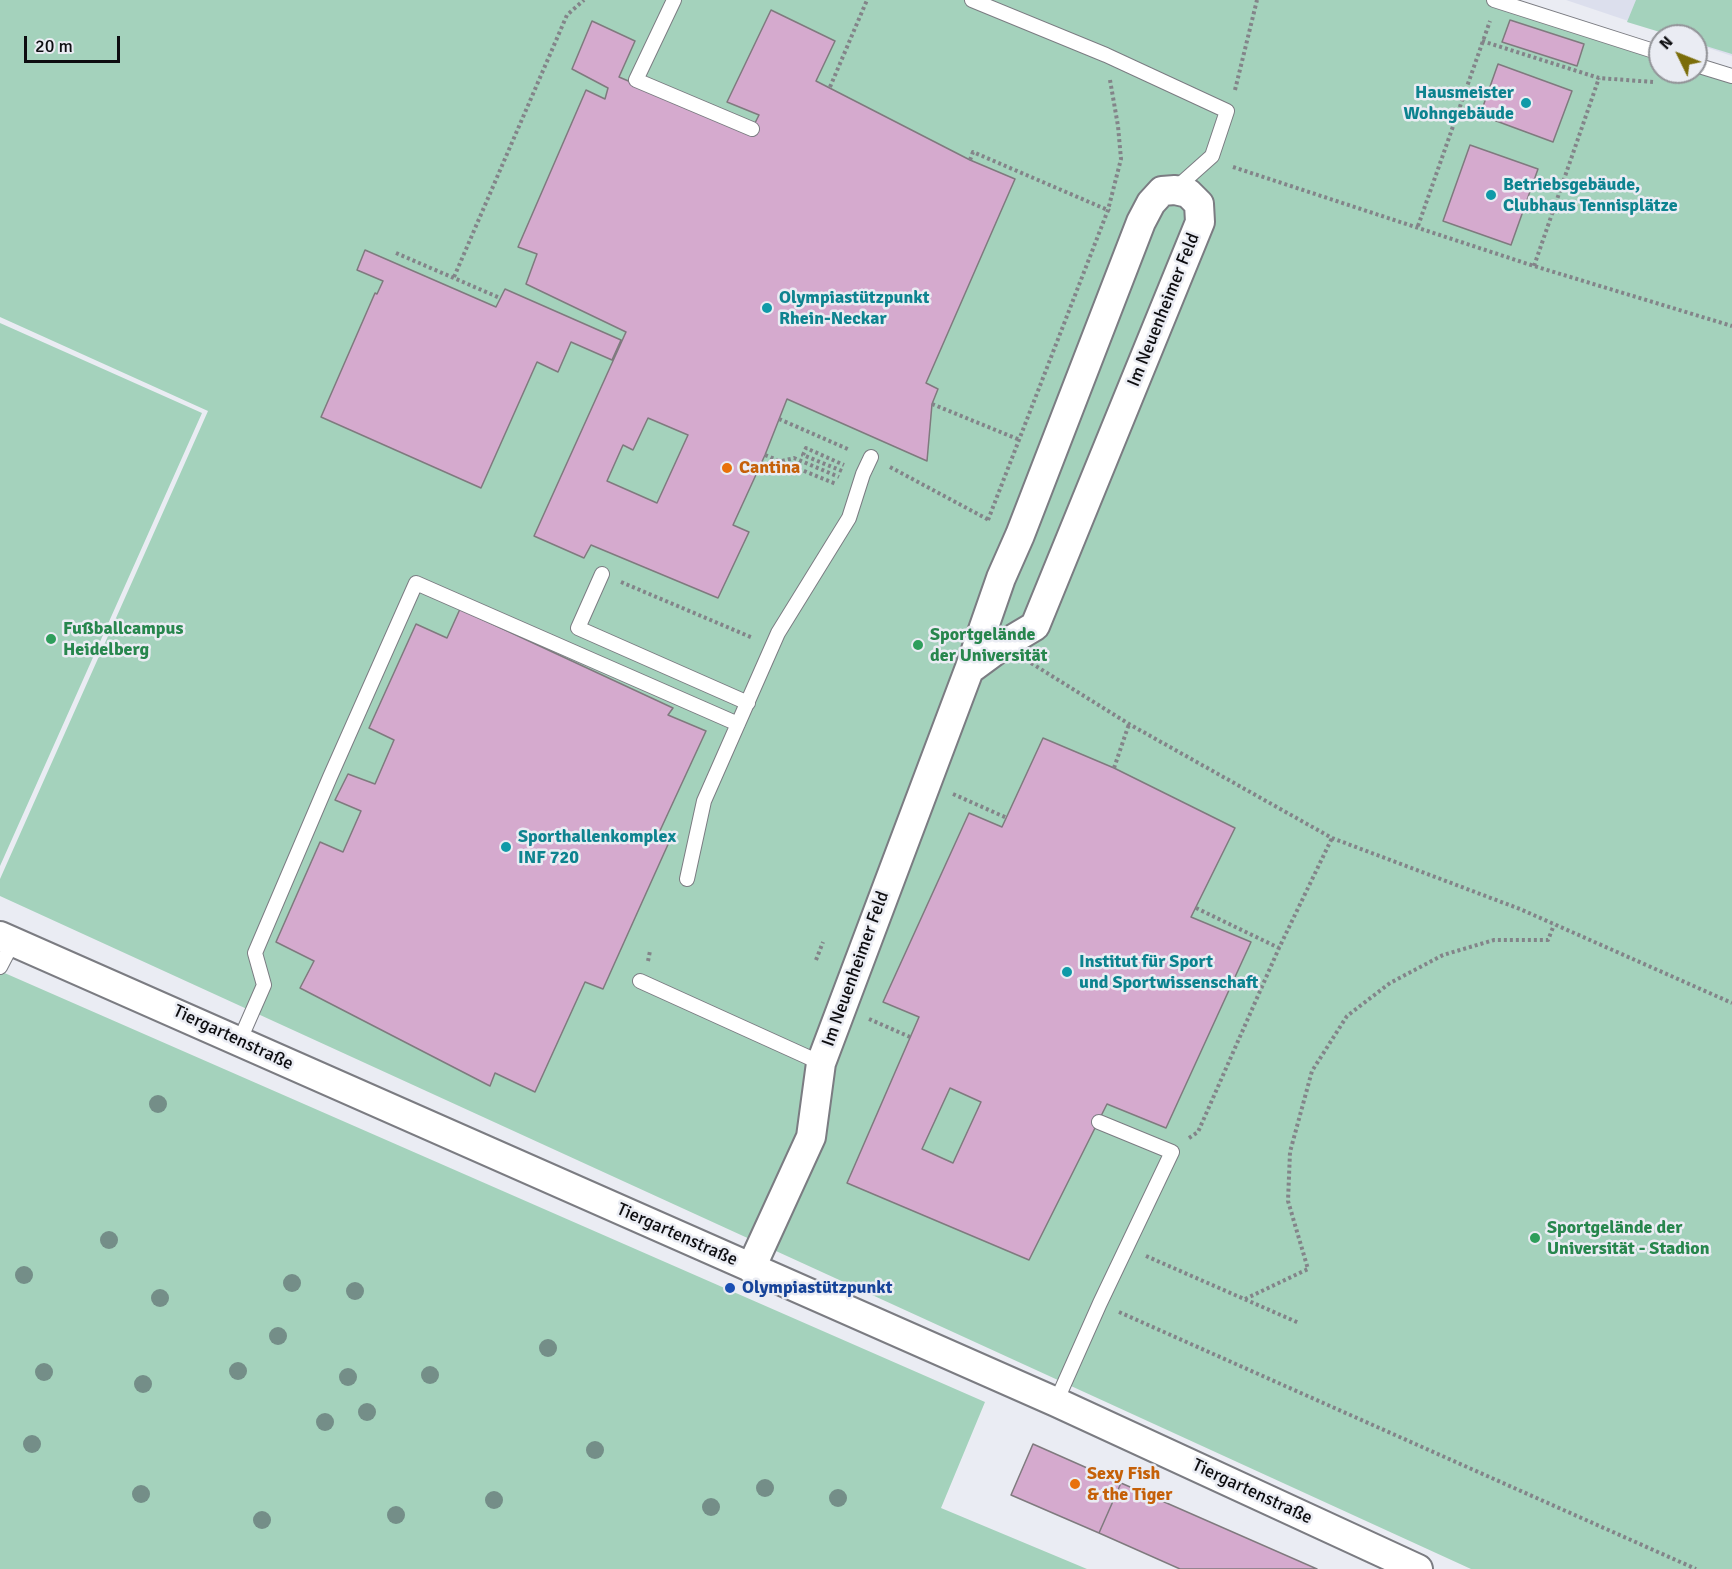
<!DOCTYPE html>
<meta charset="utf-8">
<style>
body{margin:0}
#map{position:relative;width:1732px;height:1569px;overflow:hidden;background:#eaecf3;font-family:Signika,sans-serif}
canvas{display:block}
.north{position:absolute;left:1648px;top:24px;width:60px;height:60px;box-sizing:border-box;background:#eaecf3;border:2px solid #929398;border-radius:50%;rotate:313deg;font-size:16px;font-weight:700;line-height:24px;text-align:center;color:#0d0d10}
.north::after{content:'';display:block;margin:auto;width:21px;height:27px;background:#7b6d09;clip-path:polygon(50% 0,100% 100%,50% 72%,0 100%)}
.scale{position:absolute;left:24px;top:36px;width:96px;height:27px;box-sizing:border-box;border:3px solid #0d0d10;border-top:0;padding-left:8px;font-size:18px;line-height:21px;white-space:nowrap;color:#0d0d10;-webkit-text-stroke:4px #eaecf3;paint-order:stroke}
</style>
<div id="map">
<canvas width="1732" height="1569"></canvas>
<div class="north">N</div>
<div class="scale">20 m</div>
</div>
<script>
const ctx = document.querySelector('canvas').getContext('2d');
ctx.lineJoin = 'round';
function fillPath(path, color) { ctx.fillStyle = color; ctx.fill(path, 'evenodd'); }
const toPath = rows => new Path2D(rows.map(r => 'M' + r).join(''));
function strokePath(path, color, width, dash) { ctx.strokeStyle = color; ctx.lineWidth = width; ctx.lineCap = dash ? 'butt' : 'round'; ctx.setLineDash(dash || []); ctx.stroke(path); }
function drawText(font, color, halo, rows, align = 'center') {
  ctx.font = font + ' Signika,sans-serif'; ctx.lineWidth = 5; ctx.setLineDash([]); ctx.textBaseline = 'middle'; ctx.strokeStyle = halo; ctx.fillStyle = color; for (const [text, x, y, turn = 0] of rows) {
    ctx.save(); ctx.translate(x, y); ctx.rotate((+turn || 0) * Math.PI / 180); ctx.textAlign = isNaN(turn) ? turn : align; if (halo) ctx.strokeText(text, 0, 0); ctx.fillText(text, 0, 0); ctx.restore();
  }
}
const built = toPath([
 [1566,0,1732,0,1732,56,1696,44,1696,36,1673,36]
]);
const green = toPath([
 [0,0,1506,0,1660,52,1660,72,1696,72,1732,76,1732,1569,1471,1569,0,896,0,879,208,411,0,317],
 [1636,0,1732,0,1732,54,1696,43,1696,36,1673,36,1627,22],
 [0,323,202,413,0,866],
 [0,971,985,1402,941,1508,1087,1569,0,1569]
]);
const building = toPath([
 [771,10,835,41,816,81,970,160,1015,179,926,383,938,389,932,404,927,461,787,399,765,455,733,525,749,532,718,598,591,545,584,558,534,536,626,332,526,284,537,254,518,247,586,90,605,99,608,88,572,69,592,21,635,41,619,77,750,133,759,115,727,102,771,10],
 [648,418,688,435,657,503,607,481,623,445,633,450,648,418],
 [1510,20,1584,44,1577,66,1502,42,1510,20],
 [1498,64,1572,91,1553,142,1480,115,1498,64],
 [1470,145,1538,169,1511,245,1443,221,1470,145],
 [365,250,496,307,505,289,621,340,612,360,571,342,558,372,537,362,481,488,321,417,375,293,377,294,383,281,357,270,365,250],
 [460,609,673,708,668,715,706,731,658,835,670,840,603,989,585,982,535,1092,495,1073,490,1086,300,988,314,961,276,942,320,842,343,852,361,811,335,800,348,774,375,784,394,740,369,728,416,624,447,638,460,609],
 [1043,738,1114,768,1235,828,1191,917,1251,942,1166,1128,1107,1104,1029,1260,847,1183,919,1017,883,1002,969,813,1002,827,1043,738],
 [950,1088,981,1102,953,1163,922,1149,950,1088],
 [1033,1444,1121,1483,1099,1533,1011,1495,1033,1444],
 [1121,1483,1317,1569,1180,1569,1099,1533,1121,1483]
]);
const path = toPath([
 [1482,41,1599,78,1653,82],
 [830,87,867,0],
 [1235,90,1257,0],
 [970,160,973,152,1110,211],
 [1233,167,1534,266,1732,326],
 [1418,226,1490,21],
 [396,253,500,298],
 [1534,266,1599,78],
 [454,277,567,15,584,0],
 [932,404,1020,440],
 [779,419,850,450],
 [765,455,836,484],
 [782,461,794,458,839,477],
 [890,467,989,520],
 [842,471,803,455,806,448,844,465],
 [988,520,1108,210,1121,159,1118,126,1110,80],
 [621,582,753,638],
 [1031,663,1129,724,1332,838,1520,909,1732,1003],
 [1114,768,1129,724],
 [953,794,1007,818],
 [1196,908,1279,948],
 [816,960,823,942],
 [648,961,650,951],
 [869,1019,910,1037],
 [1189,1138,1198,1132,1279,948,1332,838],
 [1146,1256,1299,1323],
 [1245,1299,1308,1269,1288,1201,1290,1152,1312,1071,1347,1016,1390,983,1443,955,1494,940,1548,940,1554,925],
 [1119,1312,1696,1569]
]);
const lane = toPath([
 [674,0,636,80,752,129],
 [972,0,1106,55,1227,111,1212,156,1175,189],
 [1494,0,1660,53],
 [1696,65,1732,76],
 [602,574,578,628,748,703],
 [687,879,704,801,778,633,849,518,863,474,871,457],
 [0,967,13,942],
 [640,981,821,1063],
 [239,1042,264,985,255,953,330,777,416,583,738,724],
 [1056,1402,1100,1303,1172,1152,1099,1122]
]);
const street = toPath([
 [1175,190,1188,193,1199,204,1200,222,1035,626,1003,645,969,670,1001,578,1020,535,1141,222,1151,203,1162,191,1175,190],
 [0,936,1056,1402,1418,1569],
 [751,1268,811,1137,821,1063,969,670]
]);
const trees = [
 [158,1104],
 [109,1240],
 [24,1275],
 [292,1283],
 [355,1291],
 [160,1298],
 [278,1336],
 [548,1348],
 [238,1371],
 [44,1372],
 [430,1375],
 [348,1377],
 [143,1384],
 [367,1412],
 [325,1422],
 [32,1444],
 [595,1450],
 [765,1488],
 [141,1494],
 [838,1498],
 [494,1500],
 [711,1507],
 [396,1515],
 [262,1520]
];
const markers = [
 [1526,103,6,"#0f9aa8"],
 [1491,195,6,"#0f9aa8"],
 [767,308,6,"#0f9aa8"],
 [727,468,6,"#e8710a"],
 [51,639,6,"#2e9e5b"],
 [918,645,6,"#2e9e5b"],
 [506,847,6,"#0f9aa8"],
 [1067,972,6,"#0f9aa8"],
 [1535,1238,6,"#2e9e5b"],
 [730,1288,6,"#1a4fb4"],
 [1075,1484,6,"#e8710a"]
];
const cultureNames = [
 ["Hausmeister",1514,93,"right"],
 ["Wohngebäude",1514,114,"right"],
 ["Betriebsgebäude,",1503,185],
 ["Clubhaus Tennisplätze",1503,206],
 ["Olympiastützpunkt",779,298],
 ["Rhein-Neckar",779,319],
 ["Sporthallenkomplex",518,837],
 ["INF 720",518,858],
 ["Institut für Sport",1079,962],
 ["und Sportwissenschaft",1079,983]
];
const streetNames = [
 ["Im Neuenheimer Feld",1164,310,-68],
 ["Im Neuenheimer Feld",856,969,-70],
 ["Tiergartenstraße",233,1038,25],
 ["Tiergartenstraße",677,1235,24],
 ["Tiergartenstraße",1252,1492,25]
];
const foodNames = [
 ["Cantina",739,468],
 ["Sexy Fish",1087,1474],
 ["& the Tiger",1087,1495]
];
const leisureNames = [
 ["Fußballcampus",63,629],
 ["Heidelberg",63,650],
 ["Sportgelände",930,635],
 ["der Universität",930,656],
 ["Sportgelände der",1547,1228],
 ["Universität - Stadion",1547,1249]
];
const transitNames = [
 ["Olympiastützpunkt",742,1288]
];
fillPath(built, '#dcdfed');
fillPath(green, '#a4d2bc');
fillPath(building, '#d5aace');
strokePath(building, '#7f7a7e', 1.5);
strokePath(lane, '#7b7c82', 16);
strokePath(street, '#7b7c82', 32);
strokePath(path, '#838489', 4, [3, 3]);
strokePath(lane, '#fff', 14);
strokePath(street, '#fff', 28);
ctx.fillStyle = '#748e88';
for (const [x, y] of trees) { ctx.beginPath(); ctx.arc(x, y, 9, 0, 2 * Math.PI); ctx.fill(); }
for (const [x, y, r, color] of markers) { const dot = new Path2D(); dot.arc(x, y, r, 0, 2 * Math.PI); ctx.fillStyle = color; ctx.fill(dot); strokePath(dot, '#eaecf3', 2); }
drawText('bold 18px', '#0d838f', '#eaecf3', cultureNames, 'left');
drawText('18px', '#0d0d10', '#eaecf3', streetNames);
drawText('bold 18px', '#c56008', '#eaecf3', foodNames, 'left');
drawText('bold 18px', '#27864d', '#eaecf3', leisureNames, 'left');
drawText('bold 18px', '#164399', '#eaecf3', transitNames, 'left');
</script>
